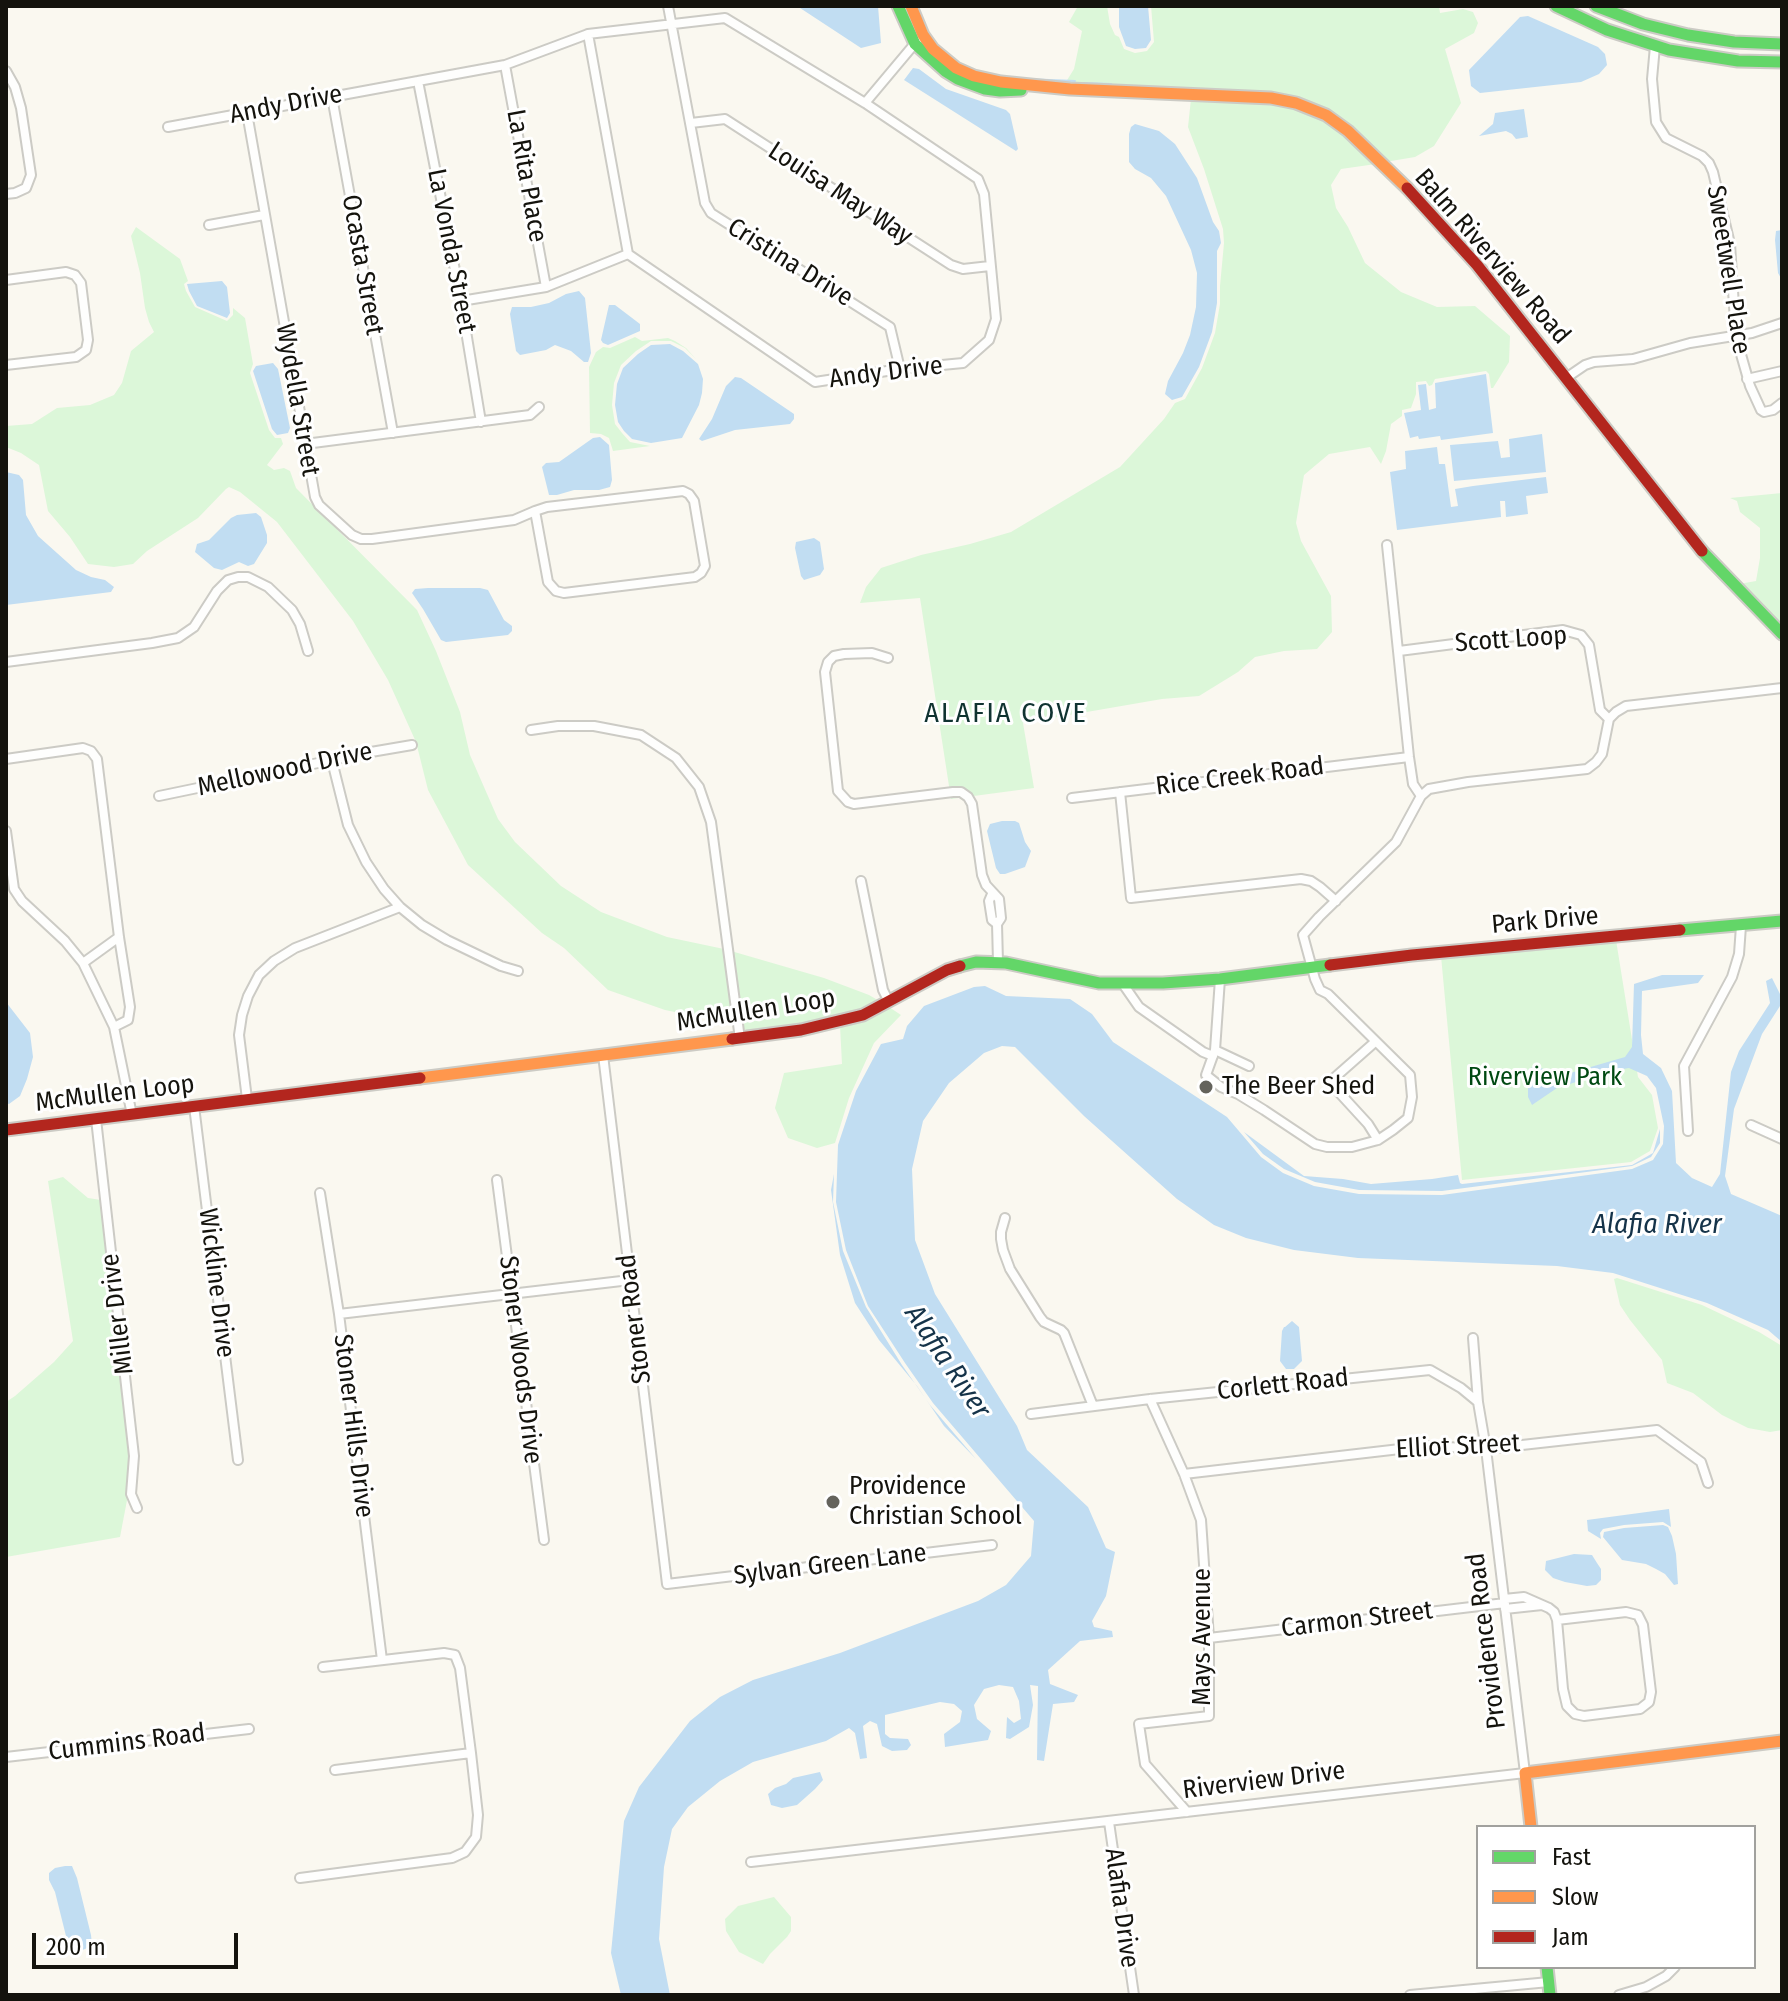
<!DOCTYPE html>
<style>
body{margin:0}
#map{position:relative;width:1788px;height:2001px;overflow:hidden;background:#faf8f0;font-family:"Fira Sans Condensed",sans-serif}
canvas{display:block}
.frame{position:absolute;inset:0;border:8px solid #14130d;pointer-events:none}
.legend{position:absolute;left:1476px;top:1825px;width:280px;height:144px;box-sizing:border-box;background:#fff;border:2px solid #a1a19e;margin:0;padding:10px 14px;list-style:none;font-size:24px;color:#14130d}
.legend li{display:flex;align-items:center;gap:16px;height:40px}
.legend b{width:40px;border:2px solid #a1a19e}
.scale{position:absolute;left:32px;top:1933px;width:206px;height:36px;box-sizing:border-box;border:4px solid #14130d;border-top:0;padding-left:10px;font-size:24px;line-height:28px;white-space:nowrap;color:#14130d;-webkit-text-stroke:6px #fff;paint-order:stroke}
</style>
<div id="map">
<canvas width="1788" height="2001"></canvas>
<div class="frame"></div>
<ul class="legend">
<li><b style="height:10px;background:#63d668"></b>Fast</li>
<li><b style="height:10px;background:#ff974d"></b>Slow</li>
<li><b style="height:10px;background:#b3261e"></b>Jam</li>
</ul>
<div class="scale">200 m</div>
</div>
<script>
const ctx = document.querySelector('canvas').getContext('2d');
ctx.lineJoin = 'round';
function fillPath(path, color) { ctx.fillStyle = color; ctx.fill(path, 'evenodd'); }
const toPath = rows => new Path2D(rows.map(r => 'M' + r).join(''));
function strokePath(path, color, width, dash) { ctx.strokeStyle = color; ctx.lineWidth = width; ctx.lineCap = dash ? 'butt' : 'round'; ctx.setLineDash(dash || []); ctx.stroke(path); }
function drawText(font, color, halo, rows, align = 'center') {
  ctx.font = font + ' "Fira Sans Condensed",sans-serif'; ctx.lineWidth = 6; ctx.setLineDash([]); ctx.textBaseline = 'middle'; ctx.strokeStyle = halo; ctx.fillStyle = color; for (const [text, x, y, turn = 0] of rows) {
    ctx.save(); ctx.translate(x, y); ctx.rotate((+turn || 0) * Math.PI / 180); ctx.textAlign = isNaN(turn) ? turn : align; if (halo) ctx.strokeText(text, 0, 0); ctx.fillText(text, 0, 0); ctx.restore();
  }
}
const green = toPath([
 [1078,6,1107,6,1110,24,1115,35,1119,37,1124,49,1135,53,1147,51,1154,42,1151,6,1439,6,1440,13,1463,9,1473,12,1478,23,1474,33,1445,49,1461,103,1434,146,1415,157,1385,162,1313,105,1064,85,1074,69,1082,31,1069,22],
 [1191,99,1271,102,1295,107,1325,119,1346,134,1376,164,1341,169,1331,185,1336,208,1348,227,1365,263,1401,292,1437,307,1475,306,1510,336,1509,362,1493,388,1491,388,1489,374,1486,371,1435,379,1432,385,1429,386,1426,381,1416,382,1416,394,1411,408,1402,410,1402,416,1391,424,1386,451,1381,464,1370,447,1329,454,1304,475,1296,523,1301,541,1331,596,1332,632,1317,649,1284,651,1255,657,1238,672,1199,696,1162,699,1023,723,1034,788,951,799,920,598,860,603,866,587,881,568,921,555,970,544,1011,532,1120,467,1164,419,1175,403,1185,399,1202,368,1215,333,1220,304,1220,286,1224,243,1223,229,1204,169,1188,127],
 [136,227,180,259,188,281,184,284,186,291,195,307,227,321,233,315,233,308,245,318,253,364,250,373,269,430,275,438,281,438,283,444,267,465,274,470,284,468,290,471,296,488,417,610,436,651,460,712,470,755,498,819,515,842,561,886,601,912,667,937,724,949,734,1024,665,1010,608,990,564,948,542,933,468,865,428,790,416,742,388,680,353,621,277,522,240,492,229,487,226,489,198,518,147,551,133,564,114,567,88,564,70,537,48,511,39,465,21,453,6,447,6,426,32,424,57,408,90,405,114,395,122,383,131,351,154,332,149,322,145,308,140,273,131,236],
 [635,337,642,341,668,338,675,341,686,348,696,359,685,348,671,341,651,341,636,351,621,365,614,383,612,405,615,424,622,433,630,442,650,446,613,451,609,438,601,434,590,433,589,367,596,352,603,347,610,348],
 [1782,493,1782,629,1739,584,1756,581,1760,558,1760,528,1740,512,1737,501,1730,498],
 [1616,940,1638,1077,1652,1095,1658,1128,1650,1151,1631,1162,1462,1180,1441,956],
 [731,951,824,978,869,995,881,1002,861,1011,832,1020,753,1033,742,1028],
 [889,1007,901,1015,874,1043,849,1098,835,1143,817,1148,788,1138,775,1108,784,1073,842,1064,840,1026],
 [63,1177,88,1198,101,1200,130,1456,128,1495,120,1537,6,1557,6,1402,15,1396,54,1362,73,1341,48,1181],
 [1617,1278,1702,1305,1759,1332,1782,1346,1782,1430,1770,1432,1748,1428,1722,1415,1693,1393,1667,1383,1662,1360,1630,1320,1620,1305,1614,1279],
 [774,1897,791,1917,791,1931,787,1937,770,1954,763,1964,739,1952,726,1931,725,1919,738,1906]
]);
const water = toPath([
 [797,6,878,6,881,43,861,48],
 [1119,6,1148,6,1151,40,1146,48,1135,49,1126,46,1119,27],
 [1528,16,1598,47,1605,54,1607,65,1599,74,1581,82,1480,93,1471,86,1469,70,1520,17],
 [913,68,919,69,946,89,1006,110,1010,114,1018,149,1016,151,904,80],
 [1524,109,1528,137,1516,139,1512,134,1506,131,1479,136,1493,124,1495,113],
 [1135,124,1159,131,1175,144,1197,178,1213,222,1219,231,1221,243,1217,251,1217,303,1212,332,1199,367,1182,397,1172,400,1165,394,1168,381,1183,353,1190,335,1196,307,1197,273,1191,250,1166,196,1151,178,1135,169,1129,162,1129,134,1131,127],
 [1782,230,1782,280,1778,273,1775,240,1776,231],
 [222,281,227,287,230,313,227,318,197,306,189,291,187,284],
 [579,291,585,298,591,353,588,362,584,362,571,351,555,345,546,350,520,355,516,351,510,314,512,307,531,307,549,303,566,294],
 [609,305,615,305,640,324,640,331,608,345,603,343,601,340],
 [670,344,683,351,698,364,703,379,702,393,699,405,682,438,651,443,632,439,624,431,618,422,615,405,617,384,623,368,638,354,651,345],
 [273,363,278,369,290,428,288,433,277,435,272,429,253,371,256,366],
 [1486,374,1493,433,1441,440,1440,436,1419,439,1418,436,1410,438,1404,413,1421,410,1418,385,1426,384,1429,410,1436,408,1435,383],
 [735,377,741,378,794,414,794,419,790,424,735,430,702,441,699,439,712,419,726,386],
 [1542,434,1546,472,1454,481,1450,445,1498,441,1501,458,1510,457,1509,439],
 [600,437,609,445,612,480,610,487,599,490,574,490,557,495,549,495,542,467,546,463,559,462,593,438],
 [1437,447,1439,464,1445,464,1451,507,1458,506,1455,489,1473,486,1546,477,1548,493,1526,496,1528,514,1506,517,1505,501,1500,501,1501,517,1397,530,1390,472,1406,469,1405,451],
 [6,472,19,475,23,480,26,515,38,536,76,570,91,577,105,580,114,587,111,592,6,605],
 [256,513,261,517,267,535,267,543,254,564,248,566,239,562,222,570,214,568,195,552,197,544,209,540,231,518,237,515],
 [814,538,820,542,824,569,820,575,804,580,801,576,795,548,796,542],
 [428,588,480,588,488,590,504,620,512,626,512,631,508,635,446,642,441,640,423,609,412,593,415,589],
 [1002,821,1015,821,1019,823,1025,842,1031,851,1025,867,1005,874,1000,874,996,868,987,831,990,824],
 [1662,975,1704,975,1698,983,1642,991,1641,1035,1643,1054,1661,1068,1672,1091,1676,1163,1692,1178,1712,1187,1720,1174,1731,1072,1739,1051,1770,1003,1766,981,1772,978,1780,994,1780,1006,1762,1034,1734,1109,1725,1176,1731,1194,1782,1216,1782,1342,1768,1330,1707,1303,1613,1273,1557,1266,1358,1258,1294,1250,1246,1238,1214,1225,1177,1199,1084,1116,1015,1047,1002,1046,984,1053,949,1083,923,1121,912,1169,915,1240,935,1294,1017,1426,1027,1450,1088,1507,1106,1548,1115,1552,1106,1596,1092,1621,1094,1627,1112,1631,1113,1637,1080,1641,1048,1670,1050,1684,1078,1695,1074,1702,1053,1704,1044,1761,1037,1760,1038,1686,1030,1685,1033,1705,1029,1727,1010,1739,1006,1738,1007,1717,1014,1723,1021,1719,1019,1701,1013,1687,999,1685,984,1689,974,1705,977,1719,991,1731,988,1740,945,1747,944,1734,960,1722,962,1711,954,1704,940,1702,885,1715,885,1734,890,1738,908,1739,911,1745,907,1750,892,1751,882,1746,877,1724,870,1721,863,1726,867,1758,860,1759,855,1733,849,1728,826,1741,753,1762,720,1781,688,1807,672,1829,664,1867,659,1939,670,1995,621,1995,611,1953,624,1821,639,1787,690,1721,720,1697,753,1680,840,1653,978,1601,1006,1585,1031,1556,1034,1521,933,1403,905,1363,868,1306,846,1250,836,1202,838,1145,856,1091,881,1044,903,1039,907,1026,924,1006,974,987,985,986,1006,996,1070,999,1092,1014,1113,1042,1227,1117,1261,1157,1283,1173,1314,1186,1359,1194,1442,1195,1632,1169,1653,1160,1663,1144,1664,1126,1656,1088,1647,1076,1629,1068,1611,1071,1557,1088,1532,1105,1528,1097,1528,1070,1534,1066,1563,1075,1625,1057,1632,1047,1634,984],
 [6,1002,30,1033,33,1057,27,1079,20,1096,9,1104,6,1103],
 [1660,1129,1660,1143,1651,1157,1632,1166,1442,1191,1359,1190,1315,1182,1284,1169,1263,1154,1244,1132,1304,1176,1343,1179,1371,1184,1432,1179,1458,1175,1460,1183,1462,1184,1632,1165,1653,1153],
 [834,1174,833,1202,843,1251,866,1307,902,1365,930,1405,976,1459,944,1426,917,1386,879,1340,855,1303,840,1255,831,1190],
 [1292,1321,1299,1327,1302,1361,1294,1369,1286,1369,1280,1361,1282,1331,1284,1327,1285,1327],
 [1669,1509,1671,1527,1663,1522,1624,1525,1603,1529,1600,1533,1601,1539,1588,1531,1587,1520],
 [1663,1525,1668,1527,1672,1536,1676,1554,1678,1584,1674,1585,1665,1574,1656,1569,1646,1564,1622,1560,1603,1537,1604,1532,1624,1528],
 [1574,1554,1592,1555,1597,1563,1601,1569,1601,1580,1596,1585,1587,1586,1565,1582,1553,1578,1545,1570,1546,1561],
 [820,1772,823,1780,815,1789,797,1805,782,1808,771,1805,768,1794,775,1788,786,1784,793,1778],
 [65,1866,72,1866,77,1878,91,1935,92,1945,85,1949,77,1952,72,1951,68,1944,55,1892,49,1880,49,1873,55,1868]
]);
const stream = toPath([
 [1024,79,1075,81],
 [1084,83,1111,84]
]);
const street = toPath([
 [668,6,705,203,711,213,890,327,900,369],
 [1655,46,1652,79,1656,122,1666,138,1702,156,1709,163,1713,172,1730,244,1736,337,1750,386,1761,410,1764,412,1773,410,1782,403],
 [505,65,546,287],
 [6,71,15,87,21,108,31,175,26,188,15,193,6,194],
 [418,81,461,301,481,422],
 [332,97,393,433],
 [865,103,917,41],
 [247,113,315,497,319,505,352,535,361,539,372,539,514,520,535,511,547,507,683,491,689,494,694,501,705,566,701,573,695,577,564,593,556,591,548,582,535,511],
 [691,123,725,119,951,265,963,269,990,266],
 [168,127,505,65,588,34,725,18,865,103,978,179,984,194,996,319,989,340,963,363,900,369,815,382,628,254,588,34],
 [209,225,264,215],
 [6,280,66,272,75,275,81,283,88,340,86,350,76,357,6,365],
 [461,301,546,287,628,254],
 [1566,378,1585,365,1594,362,1633,359,1690,343,1752,333,1782,323],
 [1747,379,1782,371],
 [305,444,530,415,539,407],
 [1387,545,1409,757,1413,784,1421,796],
 [1399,651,1563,630,1581,635,1589,645,1600,710,1609,719],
 [888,658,872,653,844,654,834,656,828,662,825,672,838,791,848,802,854,804,953,792,961,792,968,797,972,804,982,875,986,885,999,899,1001,918,997,924,998,962],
 [6,662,152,643,178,638,194,627,217,591,228,580,238,577,248,577,268,587,292,610,300,624,308,651],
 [531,730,558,726,594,726,641,735,676,758,699,787,711,822,740,1039],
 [6,759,83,748,91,751,97,759,119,937,130,1007,128,1020,114,1027],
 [332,761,348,825,366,862,384,889,400,907,422,925,447,940,501,966,518,971],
 [1120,792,1131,898,1301,879,1311,881,1320,887,1336,901],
 [159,796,371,752,412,745],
 [1072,798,1409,757],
 [6,831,14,889,22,901,65,941,83,963,114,1027,132,1115],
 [861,881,883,990,889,1002],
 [992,894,989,901,992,920,997,924],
 [83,963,119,937],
 [1220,979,1215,1050,1206,1075,1221,1087,1238,1094,1264,1110,1315,1144,1327,1147,1352,1147,1378,1140,1393,1130,1408,1118,1412,1097,1410,1075,1328,994,1320,990,1315,979,1303,935,1319,917,1396,842,1421,796,1429,789,1468,782,1587,769,1596,762,1602,754,1609,719,1616,712,1626,706,1782,688],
 [1123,984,1139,1007,1203,1052,1213,1056],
 [1375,1042,1333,1079,1332,1082,1335,1088,1368,1124,1378,1140],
 [1215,1050,1249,1066],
 [603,1055,667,1584,992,1545],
 [247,1099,239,1035,242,1015,248,996,259,975,274,961,295,948,400,907],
 [194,1106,238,1460],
 [96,1119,134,1456,131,1494,137,1508],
 [1751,1125,1782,1139],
 [1688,1131,1684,1066,1732,977,1739,954,1741,926],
 [497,1180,544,1540],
 [320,1193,339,1314,382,1660],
 [1005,1218,1001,1232,1001,1239,1003,1250,1010,1269,1040,1317,1044,1322,1061,1330,1064,1333,1093,1406],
 [339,1314,630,1280],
 [1473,1338,1478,1402],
 [1150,1399,1184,1474,1201,1520,1209,1638,1209,1716,1139,1724,1145,1764,1187,1812],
 [1184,1474,1426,1446,1486,1449,1657,1430,1701,1462,1708,1483],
 [1504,1599,1524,1597,1549,1608,1554,1612,1557,1620,1563,1689,1567,1706,1575,1714,1584,1716,1640,1709,1649,1702,1651,1692,1643,1625,1638,1615,1626,1612,1557,1620],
 [1505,1609,1542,1605],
 [1209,1638,1505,1603],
 [6,1757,249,1729],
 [335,1770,471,1753],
 [1109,1822,1134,1995],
 [751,1862,1525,1773,1486,1449,1478,1402,1461,1388,1430,1370,1150,1399,1031,1414],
 [300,1878,452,1858,465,1852,476,1837,478,1815,471,1753,460,1668,455,1655,444,1653,323,1667],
 [1410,1995,1549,1982],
 [1619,1995,1646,1987,1666,1976,1675,1967]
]);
const fast = toPath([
 [898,6,915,44,945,71,958,79,985,89,1000,91,1021,90],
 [1556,6,1607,30,1669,50,1738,61,1782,62],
 [1596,6,1643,24,1688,35,1734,42,1782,44],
 [1702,551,1782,634],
 [1680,930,1782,921],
 [960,966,976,962,1006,963,1099,983,1163,983,1220,979,1330,965],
 [1547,1967,1550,1995]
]);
const slow = toPath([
 [911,6,923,35,933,49,956,68,974,76,1001,82,1070,89,1271,98,1296,103,1326,115,1348,131,1407,188],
 [420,1078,732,1039],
 [1531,1827,1525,1773,1782,1741]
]);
const jam = toPath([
 [1407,188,1477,265,1702,551],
 [1330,965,1412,955,1680,930],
 [732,1039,801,1030,863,1015,947,970,960,966],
 [6,1130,420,1078]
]);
const markers = [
 [1206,1087,8,"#64635c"],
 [833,1502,8,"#64635c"]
];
const streetNames = [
 ["Andy Drive",286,105,-11],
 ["La Rita Place",526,176,80],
 ["Louisa May Way",840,194,33],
 ["La Vonda Street",451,251,79],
 ["Balm Riverview Road",1492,257,49],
 ["Cristina Drive",790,263,32],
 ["Ocasta Street",362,265,80],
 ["Sweetwell Place",1728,270,81],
 ["Andy Drive",886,373,-7],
 ["Wydella Street",297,400,80],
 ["Scott Loop",1511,640,-4],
 ["Mellowood Drive",285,770,-12],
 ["Rice Creek Road",1240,777,-7],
 ["Park Drive",1545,921,-5],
 ["McMullen Loop",756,1011,-9],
 ["McMullen Loop",115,1094,-7],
 ["Wickline Drive",216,1283,83],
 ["Miller Drive",118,1314,-97],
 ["Stoner Road",635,1319,-97],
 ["Stoner Woods Drive",520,1360,83],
 ["Corlett Road",1283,1385,-6],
 ["Stoner Hills Drive",353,1426,83],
 ["Elliot Street",1458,1447,-3],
 ["Sylvan Green Lane",830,1565,-7],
 ["Carmon Street",1357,1620,-7],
 ["Mays Avenue",1203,1637,-90],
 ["Providence Road",1487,1641,-97],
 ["Cummins Road",127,1743,-7],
 ["Riverview Drive",1264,1781,-7],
 ["Alafia Drive",1121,1908,82]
];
const parkNames = [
 ["Riverview Park",1545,1078]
];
const poiNames = [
 ["The Beer Shed",1222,1087],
 ["Providence",849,1487],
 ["Christian School",849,1517]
];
const neighbourhoodNames = [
 ["ALAFIA COVE",1006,714]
];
const waterNames = [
 ["Alafia River",1657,1225],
 ["Alafia River",947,1362,56]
];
fillPath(green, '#dcf7d9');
fillPath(water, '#c1ddf2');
strokePath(stream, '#c1ddf2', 2);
strokePath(street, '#cccbc5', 12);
strokePath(fast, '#cccbc5', 15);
strokePath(slow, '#cccbc5', 15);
strokePath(jam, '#cccbc5', 15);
strokePath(street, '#fefefd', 8);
strokePath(fast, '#63d668', 11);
strokePath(slow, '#ff974d', 11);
strokePath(jam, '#b3261e', 11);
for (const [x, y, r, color] of markers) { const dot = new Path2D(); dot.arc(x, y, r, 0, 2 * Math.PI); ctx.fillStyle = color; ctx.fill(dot); strokePath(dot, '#fff', 3); }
drawText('26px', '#14130d', '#fff', streetNames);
drawText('26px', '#004912', '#fff', parkNames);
drawText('26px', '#14130d', '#fff', poiNames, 'left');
ctx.letterSpacing = '2px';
drawText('28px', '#103331', '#fff', neighbourhoodNames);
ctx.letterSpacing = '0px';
drawText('italic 28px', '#153349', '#fff', waterNames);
</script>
